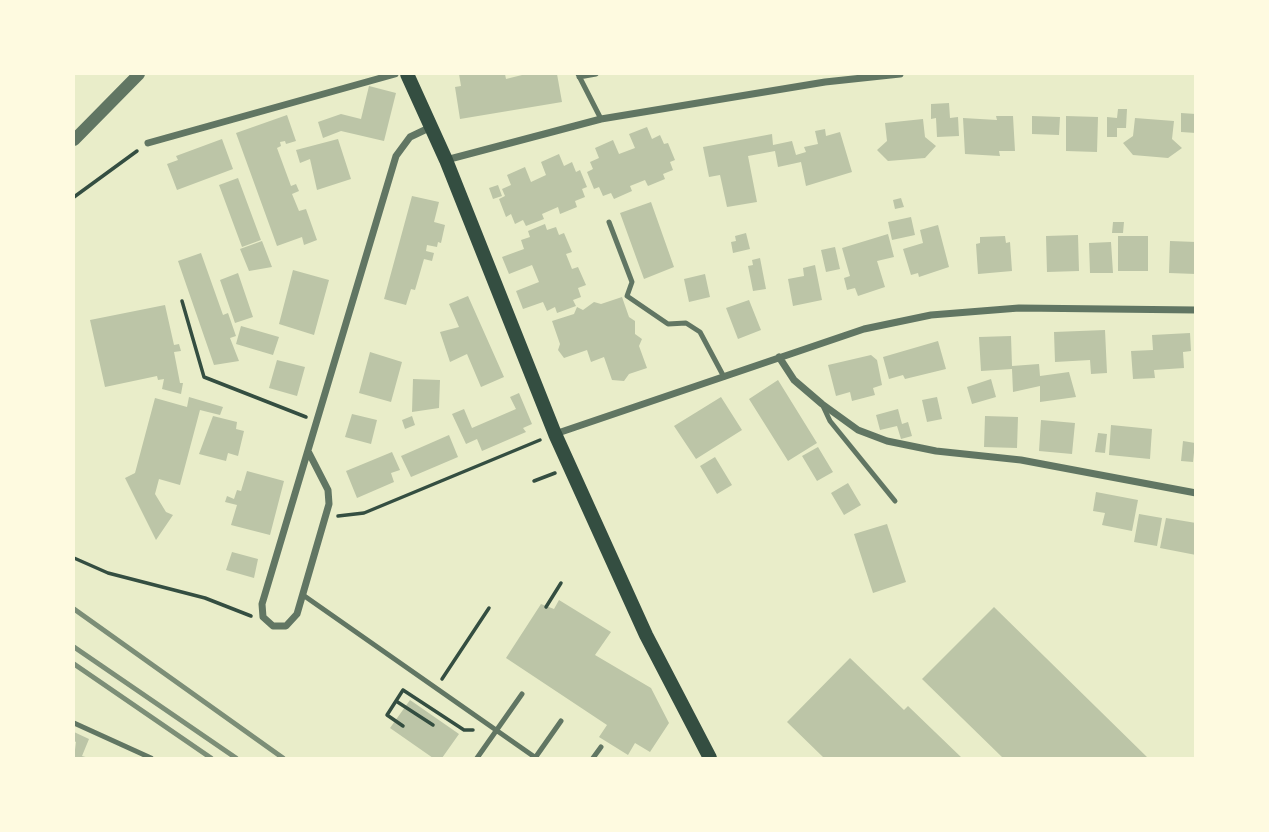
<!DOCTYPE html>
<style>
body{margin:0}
#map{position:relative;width:1269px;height:832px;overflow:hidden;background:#e9edc9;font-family:Figtree,sans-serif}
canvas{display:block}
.frame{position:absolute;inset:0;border:75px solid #fefae0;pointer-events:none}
</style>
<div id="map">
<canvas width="1269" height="832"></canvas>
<div class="frame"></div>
</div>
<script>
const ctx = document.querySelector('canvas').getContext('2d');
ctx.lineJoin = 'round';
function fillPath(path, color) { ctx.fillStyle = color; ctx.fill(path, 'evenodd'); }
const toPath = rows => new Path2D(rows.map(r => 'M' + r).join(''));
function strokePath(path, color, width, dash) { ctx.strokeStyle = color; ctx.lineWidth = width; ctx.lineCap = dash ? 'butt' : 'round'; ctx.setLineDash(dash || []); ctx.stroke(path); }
const building = toPath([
 [459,74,505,74,506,79,526,74,557,74,562,102,460,119,455,87,461,86],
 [369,86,396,93,384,141,341,131,323,138,318,122,341,114,361,119],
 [949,103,950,118,958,117,959,136,937,137,936,118,931,119,931,104],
 [1118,109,1127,109,1126,128,1117,128,1117,137,1107,137,1107,117,1117,118],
 [1181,113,1196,114,1196,133,1181,132],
 [287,115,296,141,286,144,285,141,280,142,281,146,277,148,291,186,296,184,299,191,292,194,299,211,306,209,317,240,304,245,302,237,277,246,236,133],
 [996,116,1013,116,1015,151,999,151,1000,156,965,154,963,118,997,120],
 [1032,116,1060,117,1059,135,1032,134],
 [1066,116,1098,117,1097,152,1066,151],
 [1135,118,1174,121,1172,139,1182,148,1168,158,1133,155,1123,143,1133,136],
 [923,119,925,137,936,146,925,158,888,161,877,150,887,141,885,123],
 [647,127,652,139,660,135,664,144,668,143,675,160,670,162,673,170,663,174,665,179,648,186,645,180,630,186,632,191,614,199,611,193,603,196,599,187,594,189,587,172,593,169,590,162,599,158,595,148,613,140,619,154,635,148,629,134],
 [825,129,826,136,840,132,852,172,806,186,801,162,778,167,775,151,748,156,757,202,727,207,720,175,709,177,703,147,772,134,773,145,792,141,796,155,806,152,804,147,818,144,815,131],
 [222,139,233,169,177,190,167,164,178,160,176,156],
 [338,139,351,179,317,190,310,159,300,163,296,150],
 [559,154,564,166,572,162,576,172,580,170,587,187,582,189,585,197,575,201,577,207,560,214,558,207,542,214,544,219,526,226,523,220,515,224,511,214,506,217,499,199,505,196,502,189,511,185,507,175,525,167,531,182,546,175,541,162],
 [238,178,261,240,242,247,219,185],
 [498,185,502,196,493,199,489,188],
 [412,196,439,202,434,222,445,225,441,243,438,242,437,247,427,245,426,251,434,253,432,261,424,259,415,290,411,289,406,305,384,299],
 [901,198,904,207,895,209,893,200],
 [651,202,674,267,644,279,620,213],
 [911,217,915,235,892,240,888,222],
 [1113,222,1124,222,1123,233,1112,233],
 [545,224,547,230,556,227,559,235,564,233,572,252,566,254,572,269,578,267,586,285,578,288,581,297,573,300,576,306,557,313,555,307,547,311,543,302,523,309,516,291,539,282,532,265,509,274,502,257,524,249,521,240,530,237,528,231],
 [938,225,949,267,919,277,918,273,911,275,903,249,923,243,920,230],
 [746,233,750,249,733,253,731,242,736,241,735,236],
 [888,234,894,257,877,261,885,287,858,296,855,288,847,290,844,278,850,276,842,248],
 [1078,235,1079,271,1047,272,1046,236],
 [1005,236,1006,243,1010,242,1012,271,978,274,976,244,980,243,980,237],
 [1118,236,1148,236,1148,271,1118,271],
 [262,241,272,267,249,271,240,249],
 [1170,241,1196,242,1196,274,1169,273],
 [1111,242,1113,273,1090,273,1089,243],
 [835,247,840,269,826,272,821,250],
 [201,253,223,315,228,313,236,336,230,338,239,361,214,365,178,261],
 [760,258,766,289,753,291,748,266,753,265,752,260],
 [815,265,822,300,793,306,788,279,804,276,803,268],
 [293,270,329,280,314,335,279,324],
 [238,273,253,317,235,323,220,280],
 [705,274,710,297,689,302,684,279],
 [468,296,504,377,481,387,467,354,450,362,440,332,459,327,449,304],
 [622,297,629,317,635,321,635,334,642,339,639,346,647,368,629,374,624,381,612,380,604,357,591,362,587,350,564,358,558,350,560,344,552,321,574,314,577,307,583,310,594,302,601,304],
 [749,300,761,330,738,339,726,308],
 [165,305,174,345,179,344,181,351,174,352,180,383,183,383,181,394,162,389,164,379,158,380,157,376,105,387,90,320],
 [241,326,279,337,273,355,236,344],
 [1105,330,1107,373,1091,374,1090,360,1055,362,1054,332],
 [1190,333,1191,351,1183,352,1184,368,1154,370,1155,378,1133,379,1131,351,1153,350,1152,335],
 [1011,336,1012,366,1039,364,1040,376,1069,372,1076,397,1040,402,1040,386,1013,392,1012,369,981,371,979,337],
 [938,341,946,369,905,379,903,375,889,379,883,357],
 [370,352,402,362,391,402,359,393],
 [871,355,877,360,882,385,873,388,875,395,852,401,850,392,836,396,828,365],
 [277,360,305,367,297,396,269,388],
 [413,379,440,380,439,408,412,412],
 [991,379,996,397,972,404,967,387],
 [778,380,817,443,788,461,749,399],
 [519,393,532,424,523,428,526,432,482,451,477,439,466,444,452,414,464,409,472,428,516,409,510,397],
 [189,397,223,407,220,415,200,410,180,485,159,479,155,494,166,512,173,515,156,540,125,478,135,473,155,398,187,407],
 [721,397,742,430,696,459,674,426],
 [937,397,942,419,927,422,922,400],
 [898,409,902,424,908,422,912,436,901,439,897,426,880,430,876,415],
 [352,414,377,420,371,444,345,437],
 [213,416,237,422,236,429,244,431,238,456,228,453,226,461,199,454],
 [412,416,415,425,405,429,402,420],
 [985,416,1018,417,1017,448,984,447],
 [1041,420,1075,423,1072,454,1039,451],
 [1111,425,1152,429,1150,459,1109,455],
 [1098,433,1107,434,1105,453,1095,452],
 [449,435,458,457,411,477,401,456],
 [1183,441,1195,443,1193,462,1181,461],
 [818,447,833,472,817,481,802,456],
 [392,452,400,470,391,473,394,482,357,498,346,471],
 [715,457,732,485,717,494,700,466],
 [247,471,284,481,270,535,231,525,237,505,225,502,227,496,234,499,237,490,241,491],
 [848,483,861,505,844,515,831,493],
 [1096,492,1138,500,1132,531,1102,525,1105,513,1093,511],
 [1139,514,1162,518,1157,546,1134,542],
 [1166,518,1196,523,1196,555,1160,548],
 [887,524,906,582,873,593,854,534],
 [232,552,258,559,254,578,226,570],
 [559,600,611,632,595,655,651,688,669,723,650,752,635,743,628,755,599,737,607,725,506,658,541,604,554,609],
 [994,607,1148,758,1003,758,922,679],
 [850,658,904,710,908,706,962,758,824,758,787,722],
 [410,700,459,734,442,758,433,758,390,728],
 [74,732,89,739,82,756,89,758,74,758,76,742,74,741]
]);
const path = toPath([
 [74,197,137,151],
 [182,301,204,377,306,417],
 [534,481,555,473],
 [338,516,364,513,540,440],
 [74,558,108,573,205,598,251,616],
 [546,607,561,583],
 [442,679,489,608],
 [403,690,464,730,473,730],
 [403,690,387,715,403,726],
 [396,701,433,725]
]);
const service = toPath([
 [578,74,601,119],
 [579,77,596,74],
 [609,222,632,282,627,296,668,324,686,323,700,332,724,377],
 [823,406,830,421,895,501],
 [303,595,536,758],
 [74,723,151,758],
 [477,758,522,694],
 [535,758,561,721],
 [593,758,601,747]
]);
const minor = toPath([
 [148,143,395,74],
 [446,160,601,119,825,82,900,74],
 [779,357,794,380,822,404,858,430,887,441,936,451,1021,460,1196,493],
 [555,434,864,329,931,315,1019,308,1196,310],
 [309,453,328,490,329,504,297,614,286,626,273,626,263,617,262,604,396,156,410,137,431,127]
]);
const tertiary = toPath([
 [74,140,139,74]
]);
const secondary = toPath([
 [407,74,446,160,555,434,646,635,710,758]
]);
const rail = toPath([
 [74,609,283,758],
 [74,647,236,758],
 [74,664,211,758]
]);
fillPath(building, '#bcc5a7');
strokePath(path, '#344e41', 3.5);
strokePath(service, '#617663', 5);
strokePath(minor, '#617663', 7);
strokePath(tertiary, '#617663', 12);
strokePath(secondary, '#344e41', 14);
strokePath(rail, '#7c8e77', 5);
</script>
